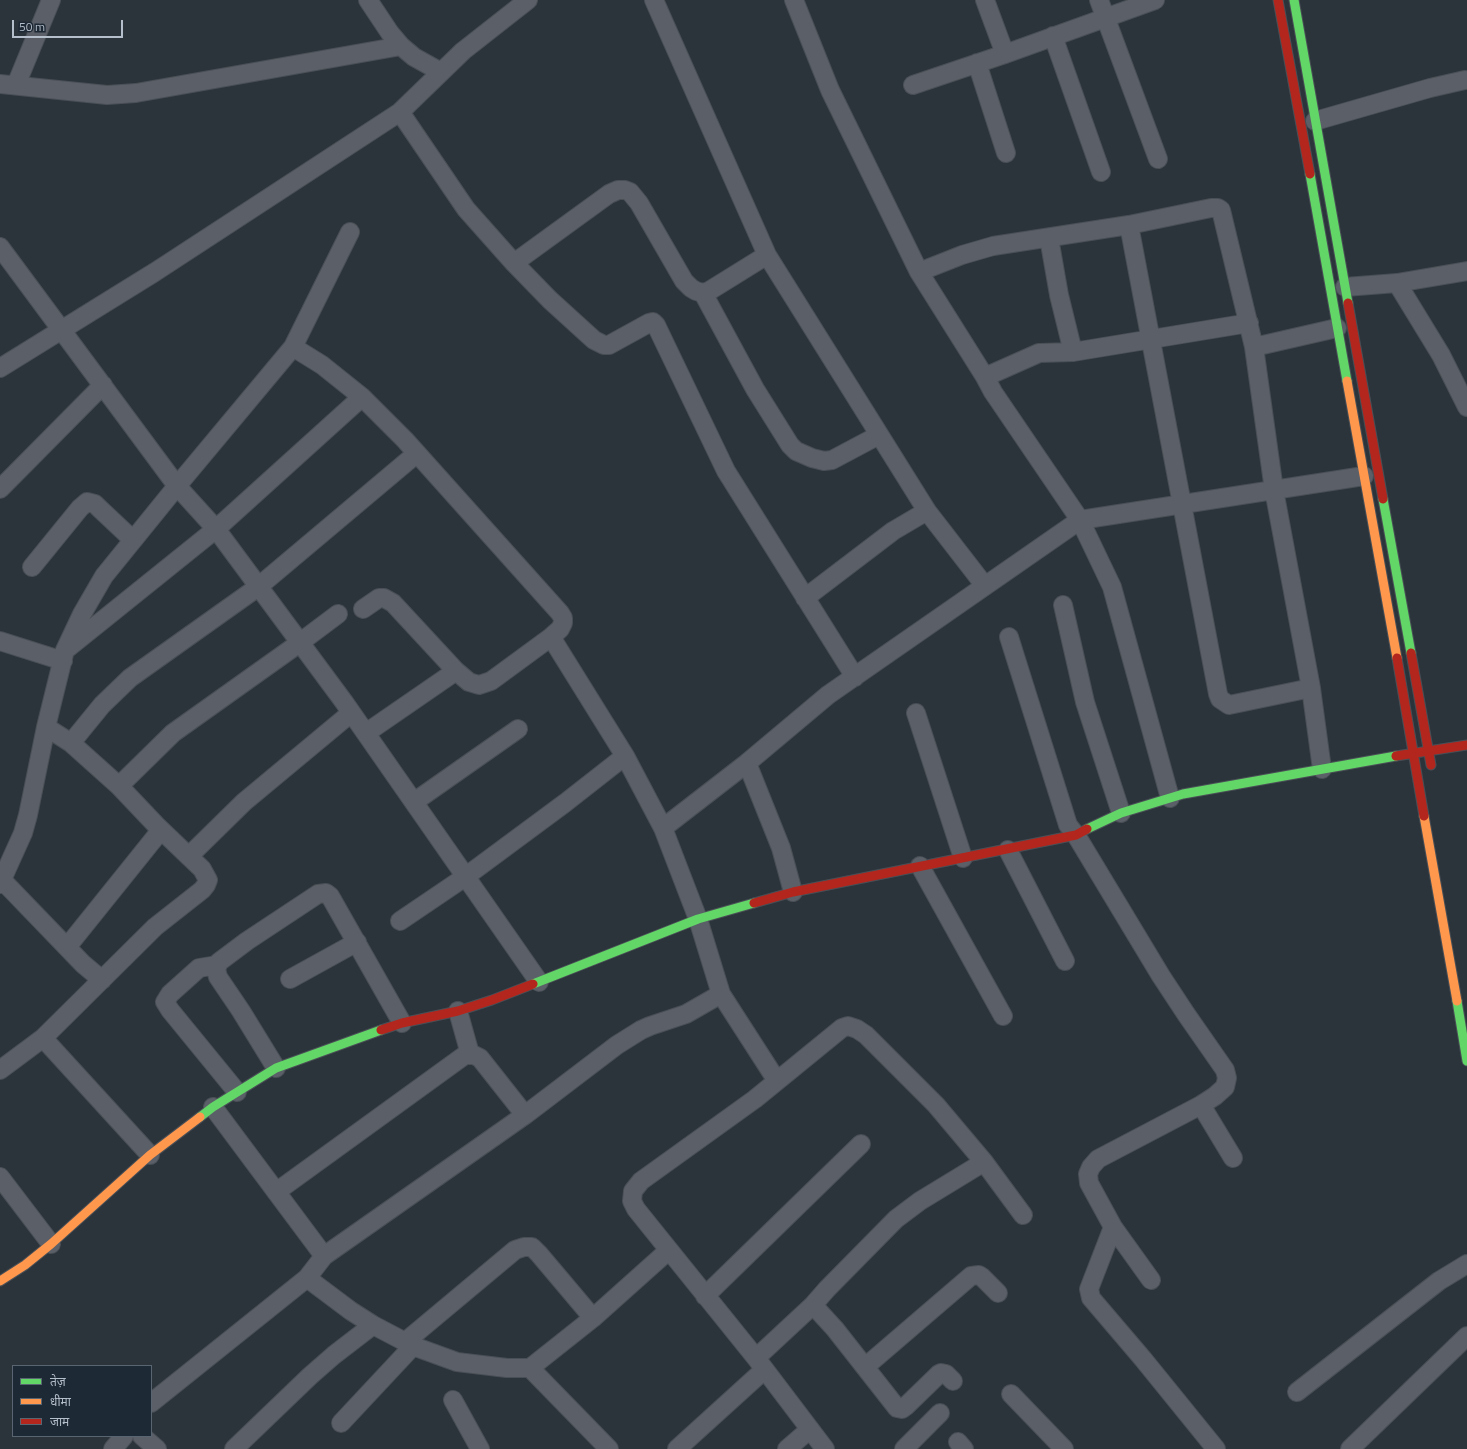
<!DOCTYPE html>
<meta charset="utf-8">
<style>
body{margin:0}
#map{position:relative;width:1467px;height:1449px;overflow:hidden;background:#2b333b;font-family:"Titillium Web","Noto Sans Devanagari",sans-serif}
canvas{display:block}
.legend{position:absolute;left:12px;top:1365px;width:140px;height:72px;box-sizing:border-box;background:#1e2936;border:1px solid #5a6572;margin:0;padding:5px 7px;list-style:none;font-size:12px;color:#b5bfcb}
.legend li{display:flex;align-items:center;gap:8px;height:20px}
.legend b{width:20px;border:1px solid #5a6572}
.scale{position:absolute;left:12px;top:20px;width:111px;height:18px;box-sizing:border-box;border:2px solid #b5bfcb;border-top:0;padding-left:5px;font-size:12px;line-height:14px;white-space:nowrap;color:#b5bfcb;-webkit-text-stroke:3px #1e2936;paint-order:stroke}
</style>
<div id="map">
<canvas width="1467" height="1449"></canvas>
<ul class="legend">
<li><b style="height:5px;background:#63d668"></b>तेज़</li>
<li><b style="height:5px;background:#ff974d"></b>धीमा</li>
<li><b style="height:5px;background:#b3261e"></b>जाम</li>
</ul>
<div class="scale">50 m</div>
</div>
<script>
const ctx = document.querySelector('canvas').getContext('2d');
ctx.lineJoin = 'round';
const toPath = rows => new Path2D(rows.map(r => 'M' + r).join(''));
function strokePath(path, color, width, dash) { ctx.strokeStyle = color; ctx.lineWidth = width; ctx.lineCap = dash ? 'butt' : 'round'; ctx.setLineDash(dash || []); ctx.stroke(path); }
const street = toPath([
 [368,0,390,33,401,46,414,57,441,72],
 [654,0,767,255,927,511,985,586],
 [794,0,830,90,919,272,985,377,993,392,1080,520,1112,587,1170,798],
 [985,0,1005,54],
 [1099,0,1158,159],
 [1053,36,1101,172],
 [977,63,1006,153],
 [0,84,107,95,136,93,401,46],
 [16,85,51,0],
 [913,85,1005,54,1155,0],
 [400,112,466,209,514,263,550,300,594,340,604,345,609,345,649,323,653,322,656,325,726,471,855,677],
 [1315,121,1430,88,1465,80],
 [1129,225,1218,694,1220,699,1229,705,1311,688,1322,769],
 [1049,238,1059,295,1073,352],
 [0,247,177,486,216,529,344,702,539,982],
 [514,263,609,194,618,190,625,190,630,192,639,203,684,281,691,288,696,291,703,293,709,291,767,255],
 [919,272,962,255,993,246,1129,225,1211,208,1218,208,1221,210,1254,347,1274,490,1311,688],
 [1397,283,1441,355,1467,407],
 [1345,287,1397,283,1467,271],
 [703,293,755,389,790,445,796,451,812,458,824,461,832,460,879,435],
 [293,347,322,365,362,397,405,440,560,613,563,618,563,623,560,629,551,637,491,681,479,685,469,682,456,671,393,603,384,598,379,598,363,609],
 [1254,347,1337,328],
 [0,368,155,272,400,112,463,51,528,0],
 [985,377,1039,353,1073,352,1249,323],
 [0,489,103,385],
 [32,567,80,508,87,502,95,504,99,508,133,540],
 [805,598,893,531,927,511],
 [1063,605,1085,702,1121,813],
 [551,637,625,756,663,828,698,919,721,994,777,1081],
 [1009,637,1068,825,1076,835,1161,976,1186,1014,1225,1070,1227,1078,1225,1087,1215,1096,1201,1105,1098,1159,1091,1167,1088,1174,1089,1183,1113,1227,1151,1280],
 [0,641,63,661],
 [68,648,216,529,362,397],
 [916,713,963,858],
 [366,733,456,671],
 [71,743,102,705,130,678,258,587,416,454],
 [747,763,781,848,793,892],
 [119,786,173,733,298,644,338,614],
 [414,802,518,729],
 [663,828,747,763,828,695,1080,520,1364,476],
 [1008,850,1065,961],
 [189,856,244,802,351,713],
 [920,866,1003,1016],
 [2,880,83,964,102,980],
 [0,884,23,833,28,815,46,727,65,650,82,614,104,576,177,486,293,347,350,232],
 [400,921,465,877,565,803,625,756],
 [67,947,161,830],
 [217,965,199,968,170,994,165,1002,170,1010,237,1092],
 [290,979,357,942],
 [458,1011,470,1054],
 [43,1038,150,1155],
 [276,1068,241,1011,218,977,216,969,219,962,247,941,318,894,326,893,330,896,402,1023],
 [0,1070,43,1038,155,927,202,890,206,885,208,880,202,869,156,825,119,786,71,743,46,727],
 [1201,1105,1233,1158],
 [213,1107,324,1256],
 [0,1177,51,1244],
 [276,1192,465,1055,474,1055,480,1058,525,1115],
 [1113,1227,1089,1289,1091,1298,1143,1359,1216,1449],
 [307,1278,351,1311,373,1325,413,1346,457,1362,507,1368,530,1368,609,1449],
 [705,1296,861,1144],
 [813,1305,835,1329,897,1408,902,1409,906,1406,939,1374,941,1373,946,1374,953,1381],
 [405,1342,515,1250,524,1247,532,1247,539,1254,593,1318],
 [756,1358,813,1305,827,1289,896,1219,920,1201,984,1162],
 [865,1367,971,1276,979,1275,982,1277,998,1293],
 [530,1368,593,1318,669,1250],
 [1297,1392,1439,1281,1467,1264],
 [1011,1394,1064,1449],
 [453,1400,480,1449],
 [151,1403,307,1278,324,1256,525,1115,617,1045,641,1030,650,1026,686,1014,721,994],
 [341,1423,413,1346],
 [142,1436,157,1449],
 [958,1442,964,1449],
 [113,1449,124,1436],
 [234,1449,310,1376,334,1355,373,1325],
 [677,1449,764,1370],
 [787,1449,809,1430],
 [825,1449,756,1358,636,1209,632,1201,633,1191,641,1181,755,1099,842,1028,848,1026,857,1029,866,1035,936,1105,984,1162,1023,1215],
 [904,1449,940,1413],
 [1350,1449,1467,1336]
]);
const fast = toPath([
 [1294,0,1348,303],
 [1310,174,1347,381],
 [1383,499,1411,653],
 [1087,829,1121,813,1183,794,1396,756],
 [533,984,698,919,754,903],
 [1457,1001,1467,1061],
 [200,1117,213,1107,276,1068,381,1030]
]);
const slow = toPath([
 [1347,381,1397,658],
 [1424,816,1457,1001],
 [0,1281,25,1265,51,1244,150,1155,200,1117]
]);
const jam = toPath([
 [1278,0,1310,174],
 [1348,303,1383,499],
 [1411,653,1431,765],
 [1397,658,1424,816],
 [1396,756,1467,745],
 [754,903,793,892,1076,835,1087,829],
 [381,1030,402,1023,458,1011,492,1000,533,984]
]);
strokePath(street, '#494f55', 20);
strokePath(fast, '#494f55', 11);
strokePath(slow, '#494f55', 11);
strokePath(jam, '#494f55', 11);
strokePath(street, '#5b6068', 18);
strokePath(fast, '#63d668', 9);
strokePath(slow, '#ff974d', 9);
strokePath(jam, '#b3261e', 9);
</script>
